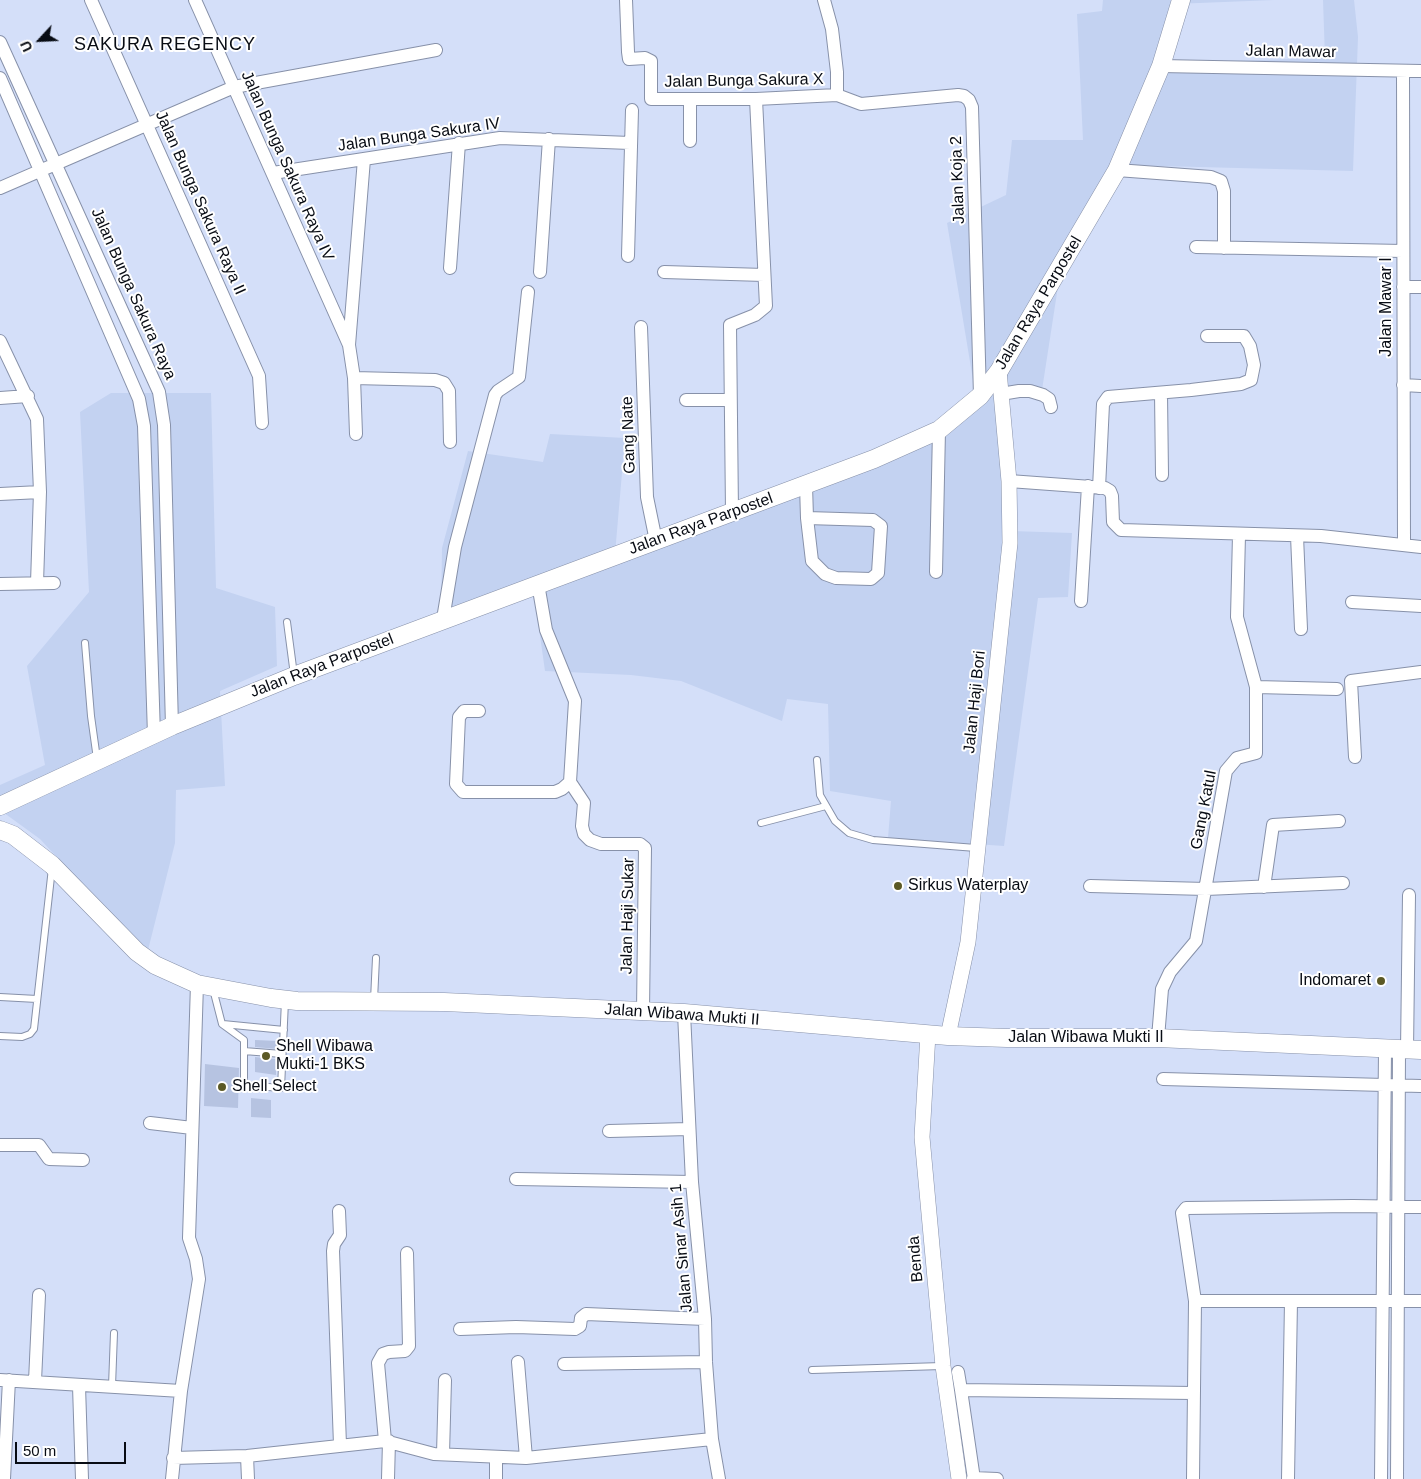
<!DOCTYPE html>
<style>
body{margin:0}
#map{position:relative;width:1421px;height:1479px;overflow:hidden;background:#d4dff9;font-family:Arial,sans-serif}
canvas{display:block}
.north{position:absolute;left:15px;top:15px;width:50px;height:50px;-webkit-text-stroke:4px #fff;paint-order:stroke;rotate:245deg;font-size:14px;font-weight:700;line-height:20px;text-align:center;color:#080c14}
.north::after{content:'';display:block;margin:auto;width:18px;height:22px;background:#080c14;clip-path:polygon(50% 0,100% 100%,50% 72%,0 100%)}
.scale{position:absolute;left:15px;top:1442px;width:111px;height:22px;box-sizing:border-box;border:2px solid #080c14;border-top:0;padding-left:6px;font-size:15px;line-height:18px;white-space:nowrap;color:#080c14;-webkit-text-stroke:4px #fff;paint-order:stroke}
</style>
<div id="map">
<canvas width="1421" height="1479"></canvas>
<div class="north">U</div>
<div class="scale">50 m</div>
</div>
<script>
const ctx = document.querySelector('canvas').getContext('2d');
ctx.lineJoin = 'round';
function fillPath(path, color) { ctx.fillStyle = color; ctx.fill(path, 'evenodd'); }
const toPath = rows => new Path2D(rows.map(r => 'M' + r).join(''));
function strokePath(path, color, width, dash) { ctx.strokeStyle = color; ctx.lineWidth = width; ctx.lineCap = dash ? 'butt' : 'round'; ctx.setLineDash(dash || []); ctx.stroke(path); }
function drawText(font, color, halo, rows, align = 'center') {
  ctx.font = font + ' Arial,sans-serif'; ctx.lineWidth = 4; ctx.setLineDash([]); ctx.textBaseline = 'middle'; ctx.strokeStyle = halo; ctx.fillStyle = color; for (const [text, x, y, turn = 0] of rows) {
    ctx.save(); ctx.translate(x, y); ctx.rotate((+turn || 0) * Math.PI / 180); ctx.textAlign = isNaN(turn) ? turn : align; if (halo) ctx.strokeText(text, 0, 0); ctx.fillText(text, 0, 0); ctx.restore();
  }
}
const built = toPath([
 [1103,0,1274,0,1174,4,1158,63,1325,58,1323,0,1354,0,1358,37,1353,171,1122,165,1059,280,1042,390,1000,399,1011,531,1072,533,1068,597,1038,598,1004,846,888,838,891,801,830,791,828,704,787,699,782,721,681,681,631,675,545,671,532,579,441,615,442,548,468,451,543,462,550,434,625,438,615,554,929,441,977,404,947,223,1006,195,1012,140,1083,140,1077,14,1102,11],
 [111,393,211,393,216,588,275,607,277,666,220,691,225,786,176,790,175,843,147,954,40,839,0,810,0,785,45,765,27,666,89,592,80,412]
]);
const building = toPath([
 [255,1040,277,1041,277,1049,255,1047],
 [255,1057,276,1059,276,1075,255,1072],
 [205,1064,239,1068,238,1108,204,1106],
 [251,1098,271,1100,271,1118,251,1117]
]);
const service = toPath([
 [287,622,294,675],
 [85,643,91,716,97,759],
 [817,760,820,795,835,821,849,833,873,840,976,848],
 [761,823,826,806],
 [213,989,222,1024,244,1040,244,1085,281,1088,285,1001],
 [0,997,37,999],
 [374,1000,376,958],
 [223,1024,284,1030],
 [0,1036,22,1037,30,1034,34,1029,52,868],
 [244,1051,282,1054],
 [812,1370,942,1366],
 [112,1386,114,1333]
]);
const minor = toPath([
 [91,0,259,376,262,423],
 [195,0,349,345],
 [626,0,628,52,629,59,645,58,651,61,651,99,756,99,837,95,861,104,958,95,964,96,969,100,972,107,980,396],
 [824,0,832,29,837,72,837,95],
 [0,42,159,392,164,425,172,726],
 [1161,66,1421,71],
 [1403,71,1404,544],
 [0,78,139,399,144,426,154,735],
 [690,141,690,99],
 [1117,170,1211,177,1221,181,1224,191,1224,248],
 [273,173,500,138,630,143],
 [0,188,234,87,436,50],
 [1196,247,1403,251],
 [628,256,632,110],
 [450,268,459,143],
 [540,272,549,139],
 [664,272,764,275],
 [1403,287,1421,287],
 [641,327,647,497,656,541],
 [0,341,37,419,40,492,37,583],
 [354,378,435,380,444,383,449,391,450,442],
 [1403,385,1421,386],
 [1161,393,1162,475],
 [1001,394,1019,391,1030,391,1043,395,1049,399,1051,407],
 [0,398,28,396],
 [686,400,729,400],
 [356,434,354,378,349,345,364,159],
 [1009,481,1105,488,1110,491,1112,496,1113,522,1121,530,1321,536,1421,547],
 [806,485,807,518,812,561,825,574,836,578,871,579,878,573,881,526,873,520,807,518],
 [1099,488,1103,404,1108,397,1191,390,1241,384,1251,380,1254,365,1250,346,1244,336,1207,336],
 [0,494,40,492],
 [732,512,730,325,755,315,766,306,756,99],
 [1297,536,1301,629],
 [936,572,939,430],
 [0,584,54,583],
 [538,584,546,630,575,701,570,782,584,803,582,826,584,834,590,840,601,844,640,844,645,848,643,1011],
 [1081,601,1088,486],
 [1352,602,1421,606],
 [443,619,455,547,495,395,498,391,519,377,528,292],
 [1256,687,1337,689],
 [479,711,464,711,459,717,456,784,463,792,555,792,562,789,570,782],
 [1355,757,1351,681,1421,672],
 [1090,886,1206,889,1343,883],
 [1264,887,1273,825,1339,821],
 [684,1013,692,1182,705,1319,706,1362,712,1439,719,1479],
 [1158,1038,1162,989,1170,972,1196,941,1226,771,1237,758,1256,753,1256,687,1237,617,1239,535],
 [1407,1050,1409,895],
 [1163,1079,1421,1086],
 [150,1123,192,1128],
 [609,1131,689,1129],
 [0,1145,39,1145,49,1159,83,1160],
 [516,1179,692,1182],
 [339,1211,340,1235,334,1244,333,1251,340,1445],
 [1195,1301,1421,1301],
 [460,1329,516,1327,575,1329,580,1326,581,1318,586,1314,705,1319],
 [518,1362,526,1458],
 [564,1364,706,1362],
 [958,1372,961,1390,1193,1393],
 [0,1380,181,1391],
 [35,1381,39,1295],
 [79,1386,82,1479],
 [961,1390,974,1479],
 [385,1441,378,1363,383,1354,389,1352,405,1351,409,1346,407,1253],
 [443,1454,445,1380],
 [247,1456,248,1479],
 [173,1458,247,1456,385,1441,434,1454,526,1458,712,1439],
 [973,1478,997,1479],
 [4,1479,9,1380],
 [172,1479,181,1391,199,1279,196,1259,189,1238,197,984],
 [388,1479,389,1441],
 [496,1479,496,1457],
 [1193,1479,1195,1301,1182,1213,1186,1208,1353,1206,1421,1207],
 [1288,1479,1291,1301],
 [1381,1479,1385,1050],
 [1397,1479,1399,1050]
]);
const tertiary = toPath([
 [928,1034,922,1137,943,1366,959,1479],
 [948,1036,968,942,1010,543,1009,481,999,371]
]);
const secondary = toPath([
 [0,806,172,726,294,676,874,459,939,430,980,396,999,371,1117,170,1161,66,1181,0],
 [0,830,13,835,52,865,137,952,155,965,197,984,271,998,297,1001,444,1002,684,1013,948,1036,1007,1038,1158,1038,1421,1050]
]);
const markers = [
 [898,886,5,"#5b5925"],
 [1381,981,5,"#5b5925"],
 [266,1056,5,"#5b5925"],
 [222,1087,5,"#5b5925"]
];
const streetNames = [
 ["Jalan Mawar",1291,52,1],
 ["Jalan Bunga Sakura X",744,81,-1],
 ["Jalan Bunga Sakura IV",419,135,-8],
 ["Jalan Bunga Sakura Raya IV",287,166,66],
 ["Jalan Koja 2",958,180,-92],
 ["Jalan Bunga Sakura Raya II",200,203,66],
 ["Jalan Bunga Sakura Raya",133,294,66],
 ["Jalan Raya Parpostel",1039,303,-59],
 ["Jalan Mawar I",1387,307,-90],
 ["Gang Nate",629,435,-92],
 ["Jalan Raya Parpostel",701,524,-20],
 ["Jalan Raya Parpostel",322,666,-21],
 ["Jalan Haji Bori",975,702,-84],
 ["Gang Katul",1204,810,-79],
 ["Jalan Haji Sukar",628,916,-89],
 ["Jalan Wibawa Mukti II",682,1015,4],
 ["Jalan Wibawa Mukti II",1086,1038],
 ["Jalan Sinar Asih 1",682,1248,-95],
 ["Benda",916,1259,-95]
];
const poiNames = [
 ["Sirkus Waterplay",908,886],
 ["Indomaret",1371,981,"right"],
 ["Shell Wibawa",276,1047],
 ["Mukti-1 BKS",276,1065],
 ["Shell Select",232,1087]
];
const neighbourhoodNames = [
 ["SAKURA REGENCY",165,45]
];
fillPath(built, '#c3d2f1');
fillPath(building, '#b6c3e1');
strokePath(service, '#8791a9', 8);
strokePath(minor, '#8791a9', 14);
strokePath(tertiary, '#8791a9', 16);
strokePath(secondary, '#8791a9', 19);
strokePath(service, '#fff', 6);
strokePath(minor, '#fff', 12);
strokePath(tertiary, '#fff', 15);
strokePath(secondary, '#fff', 18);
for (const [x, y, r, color] of markers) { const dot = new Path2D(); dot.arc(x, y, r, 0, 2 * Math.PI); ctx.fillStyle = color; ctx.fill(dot); strokePath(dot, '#fff', 2); }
drawText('16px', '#080c14', '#fff', streetNames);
drawText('16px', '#080c14', '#fff', poiNames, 'left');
ctx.letterSpacing = '1px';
drawText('18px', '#080c14', '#fff', neighbourhoodNames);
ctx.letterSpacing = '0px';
</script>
